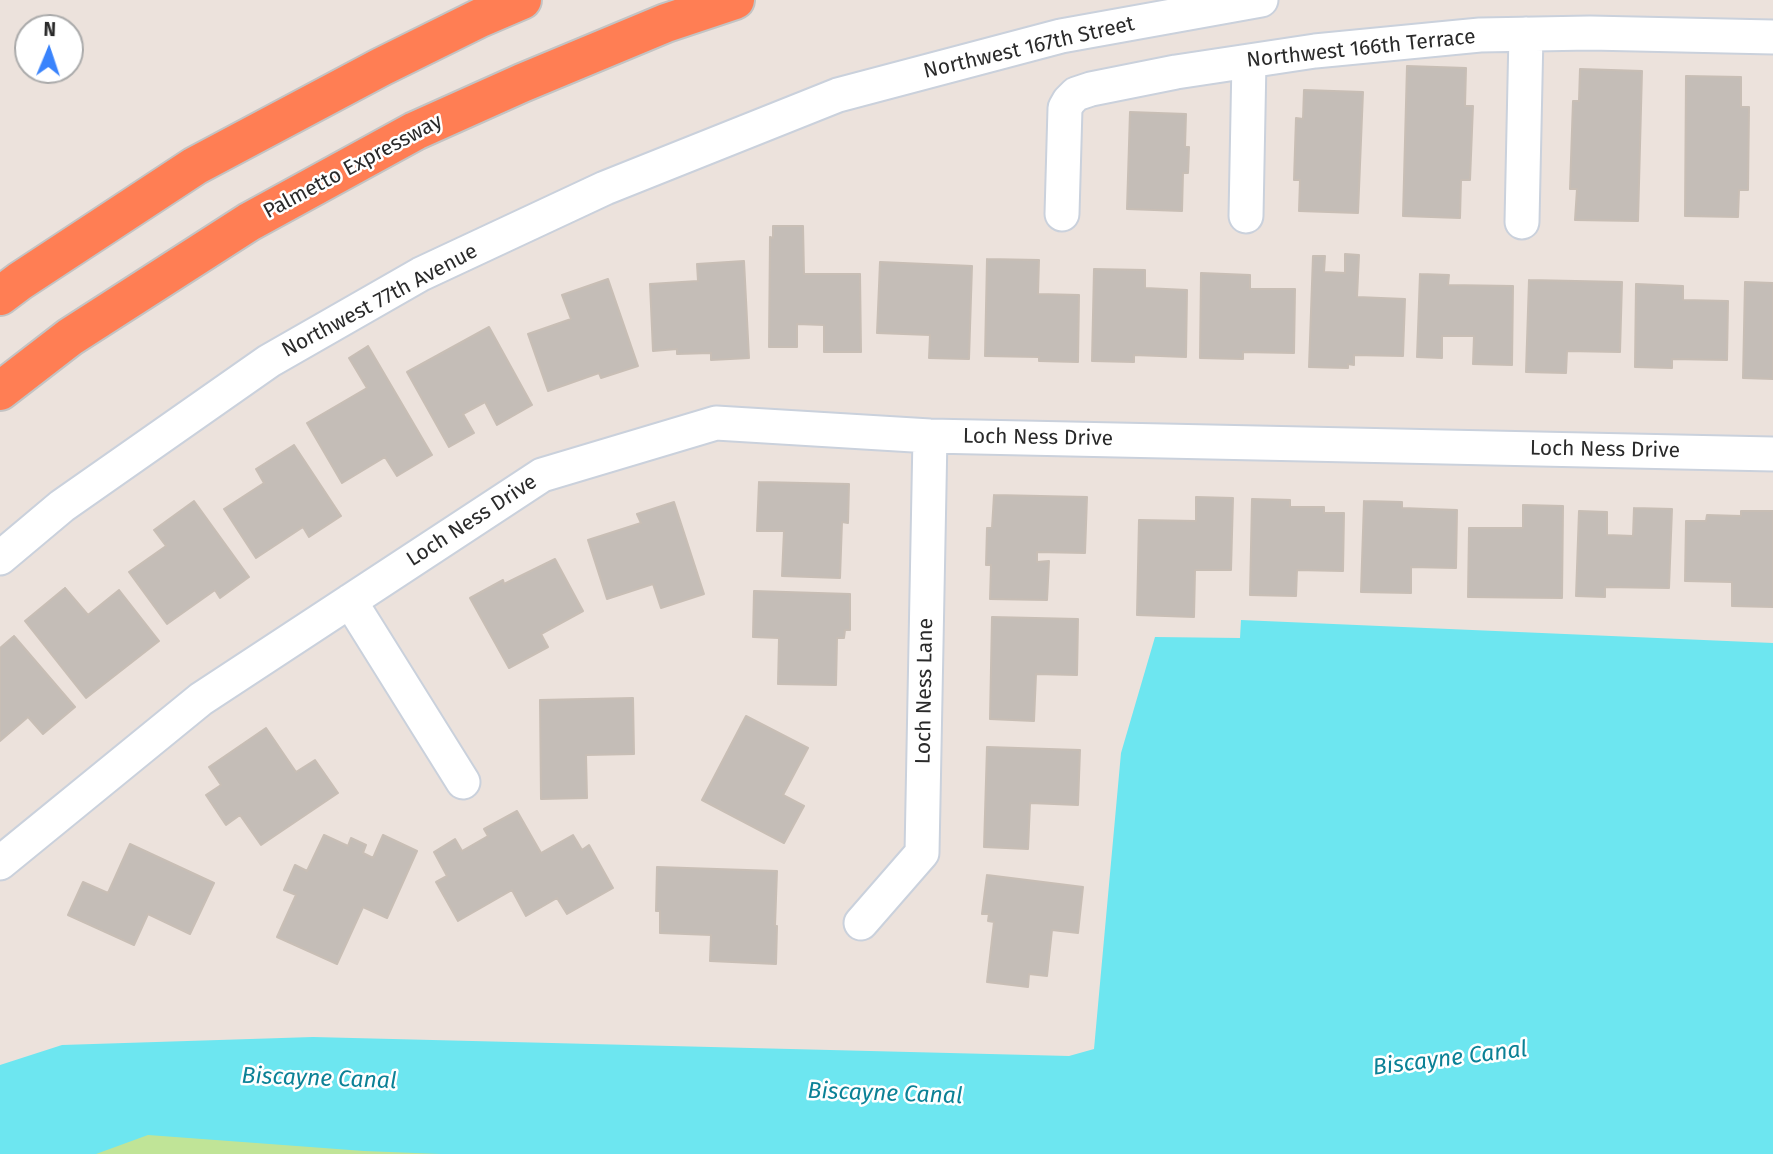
<!DOCTYPE html>
<style>
body{margin:0}
#map{position:relative;width:1773px;height:1154px;overflow:hidden;background:#ece2dc;font-family:"Fira Sans",sans-serif}
canvas{display:block}
.north{position:absolute;left:14px;top:14px;width:70px;height:70px;box-sizing:border-box;background:#fff;border:2px solid #aaa;border-radius:50%;rotate:2deg;font-size:19px;font-weight:700;line-height:28px;text-align:center;color:#2a2a2a}
.north::after{content:'';display:block;margin:auto;width:24px;height:32px;background:#3983fc;clip-path:polygon(50% 0,100% 100%,50% 72%,0 100%)}
</style>
<div id="map">
<canvas width="1773" height="1154"></canvas>
<div class="north">N</div>
</div>
<script>
const ctx = document.querySelector('canvas').getContext('2d');
ctx.lineJoin = 'round';
function fillPath(path, color) { ctx.fillStyle = color; ctx.fill(path, 'evenodd'); }
const toPath = rows => new Path2D(rows.map(r => 'M' + r).join(''));
function strokePath(path, color, width, dash) { ctx.strokeStyle = color; ctx.lineWidth = width; ctx.lineCap = dash ? 'butt' : 'round'; ctx.setLineDash(dash || []); ctx.stroke(path); }
function drawText(font, color, halo, rows, align = 'center') {
  ctx.font = font + ' "Fira Sans",sans-serif'; ctx.lineWidth = 5; ctx.setLineDash([]); ctx.textBaseline = 'middle'; ctx.strokeStyle = halo; ctx.fillStyle = color; for (const [text, x, y, turn = 0] of rows) {
    ctx.save(); ctx.translate(x, y); ctx.rotate((+turn || 0) * Math.PI / 180); ctx.textAlign = isNaN(turn) ? turn : align; if (halo) ctx.strokeText(text, 0, 0); ctx.fillText(text, 0, 0); ctx.restore();
  }
}
const green = toPath([
 [142,1126,823,1154,65,1154]
]);
const water = toPath([
 [1241,620,1773,643,1773,1154,441,1154,364,1151,148,1135,96,1154,0,1154,0,1065,62,1045,313,1037,1069,1056,1094,1049,1121,753,1155,637,1240,638]
]);
const building = toPath([
 [1407,66,1466,68,1465,106,1473,106,1470,180,1461,180,1460,218,1403,216,1407,66],
 [1580,69,1642,71,1638,221,1575,220,1577,189,1570,189,1573,101,1579,101,1580,69],
 [1686,76,1741,77,1741,107,1749,107,1748,190,1739,190,1738,217,1685,216,1686,76],
 [1304,90,1363,92,1358,213,1299,211,1300,180,1294,180,1296,118,1303,119,1304,90],
 [1130,112,1186,114,1185,147,1189,147,1188,173,1183,173,1182,211,1127,209,1130,112],
 [773,226,803,226,804,274,860,274,861,352,824,352,824,325,797,324,797,347,769,347,770,237,773,238,773,226],
 [1345,254,1359,255,1357,297,1405,299,1403,356,1354,355,1354,365,1348,364,1348,368,1309,367,1313,256,1325,256,1324,272,1345,273,1345,254],
 [987,259,1039,260,1038,294,1079,295,1078,362,1039,361,1039,357,985,356,987,259],
 [744,261,749,358,711,360,711,353,677,354,677,349,653,351,650,284,698,281,697,264,744,261],
 [880,262,972,266,969,359,929,358,930,335,877,333,880,262],
 [1094,269,1145,270,1145,288,1187,290,1186,357,1134,355,1134,362,1092,361,1094,269],
 [1201,273,1250,275,1250,289,1295,289,1294,353,1243,352,1243,359,1200,358,1201,273],
 [1420,274,1449,275,1448,285,1513,286,1512,365,1473,364,1474,336,1442,336,1442,358,1417,357,1420,274],
 [608,279,638,366,601,378,599,373,548,391,528,334,571,319,562,295,608,279],
 [1529,280,1622,282,1620,352,1567,351,1566,373,1526,372,1529,280],
 [1745,282,1773,283,1773,379,1743,378,1745,282],
 [1636,284,1683,286,1683,300,1728,301,1727,360,1672,359,1672,368,1635,367,1636,284],
 [489,327,532,405,497,425,485,402,463,414,474,433,449,447,407,372,489,327],
 [368,346,432,455,397,476,385,457,342,483,307,423,367,388,349,358,368,346],
 [294,445,341,516,309,537,303,527,256,558,224,509,264,483,256,469,294,445],
 [759,482,849,484,848,523,842,522,840,578,782,576,784,531,757,531,759,482],
 [994,495,1087,497,1085,553,1037,552,1037,562,1049,561,1047,600,990,599,991,565,986,565,987,528,992,528,994,495],
 [1196,497,1233,498,1231,570,1195,570,1194,617,1137,615,1139,520,1196,521,1196,497],
 [1252,499,1290,500,1290,507,1324,507,1324,513,1344,513,1343,571,1297,570,1296,596,1250,595,1252,499],
 [194,501,249,577,220,598,215,590,167,624,129,572,166,546,154,530,194,501],
 [1364,501,1402,502,1402,508,1457,510,1456,568,1411,567,1411,593,1361,592,1364,501],
 [674,502,704,594,661,608,653,584,607,599,588,540,641,523,637,514,674,502],
 [1523,505,1563,506,1562,598,1468,597,1469,528,1523,528,1523,505],
 [1634,508,1672,509,1669,588,1605,587,1605,597,1576,596,1579,511,1607,512,1607,535,1633,536,1634,508],
 [1741,511,1773,511,1773,607,1732,606,1732,582,1685,581,1686,521,1706,521,1707,515,1741,516,1741,511],
 [555,559,583,611,541,634,548,647,509,668,470,598,503,580,504,584,555,559],
 [65,588,88,615,119,590,159,641,86,698,25,621,65,588],
 [754,591,850,594,850,630,845,630,844,638,837,638,836,685,778,684,779,638,753,637,754,591],
 [992,617,1078,619,1077,675,1036,674,1034,721,990,719,992,617],
 [14,636,75,707,43,734,28,717,0,741,0,648,14,636],
 [633,698,634,754,586,755,587,798,541,799,540,700,633,698],
 [746,716,808,748,783,795,804,806,784,843,702,800,746,716],
 [266,728,296,772,315,760,338,793,261,845,240,815,226,825,206,795,221,785,209,767,266,728],
 [987,747,1080,750,1078,805,1030,803,1028,849,984,847,987,747],
 [517,811,541,853,573,835,582,850,589,845,613,888,567,914,557,898,526,916,512,890,458,921,436,882,447,876,434,852,455,839,462,851,488,836,484,829,517,811],
 [324,835,348,846,351,838,366,845,363,853,373,858,383,835,417,851,387,918,363,907,337,964,277,937,296,895,284,890,295,865,307,871,324,835],
 [130,844,214,883,190,934,148,914,134,945,68,915,83,882,108,893,130,844],
 [657,867,777,871,775,926,777,926,776,964,710,961,711,935,660,933,660,911,656,911,657,867],
 [987,875,1083,887,1078,933,1052,930,1047,976,1029,974,1028,987,987,982,994,922,988,921,989,914,982,914,987,875]
]);
const minor = toPath([
 [1062,214,1065,108,1069,101,1076,94,1091,89,1176,72,1315,51,1480,35,1590,33,1773,37],
 [1246,216,1249,61],
 [1522,222,1526,34],
 [0,558,62,506,269,361,421,274,605,188,838,95,1061,36,1261,0],
 [350,601,463,782],
 [0,863,201,699,542,475,716,423,930,436,1773,454],
 [861,923,922,853,930,436]
]);
const highway = toPath([
 [0,296,20,281,195,166,381,67,480,18,522,0],
 [0,391,70,337,249,222,415,131,522,83,666,23,735,0]
]);
const streetNames = [
 ["Northwest 167th Street",1029,48,-13],
 ["Northwest 166th Terrace",1361,49,-6],
 ["Palmetto Expressway",353,167,-28],
 ["Northwest 77th Avenue",380,301,-28],
 ["Loch Ness Drive",1038,438,1],
 ["Loch Ness Drive",1605,450,1],
 ["Loch Ness Drive",472,521,-33],
 ["Loch Ness Lane",925,691,-89]
];
const waterNames = [
 ["Biscayne Canal",1450,1059,-7],
 ["Biscayne Canal",319,1079,2],
 ["Biscayne Canal",885,1094,2]
];
fillPath(green, '#c0e497');
fillPath(water, '#6de6f0');
fillPath(building, '#c4bdb7');
strokePath(building, '#c8beb5', 2);
strokePath(minor, '#cad1dc', 37);
strokePath(highway, '#c3c3c3', 42);
strokePath(minor, '#fff', 33);
strokePath(highway, '#ff7e54', 38);
drawText('21px', '#2a2a2a', '#fff', streetNames);
drawText('italic 23px', '#0b8196', '#fff', waterNames);
</script>
